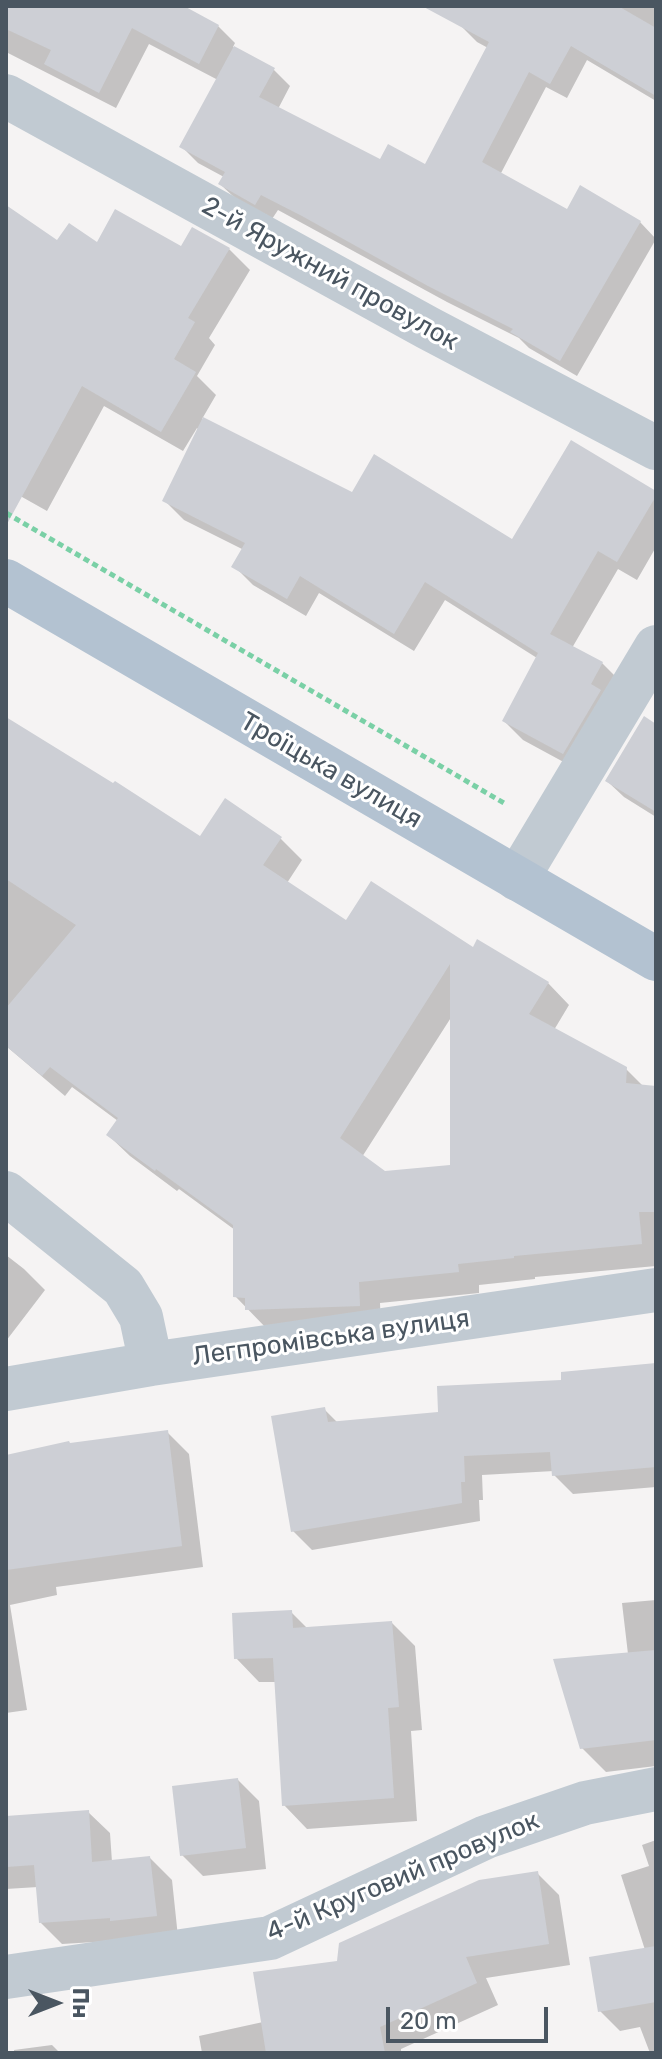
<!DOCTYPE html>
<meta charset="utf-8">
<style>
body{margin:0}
#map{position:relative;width:662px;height:2059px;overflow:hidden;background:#f5f3f3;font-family:Rubik,sans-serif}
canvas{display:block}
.frame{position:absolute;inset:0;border:8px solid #4a5661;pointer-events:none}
.north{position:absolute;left:16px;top:1963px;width:80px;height:80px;-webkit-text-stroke:6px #fff;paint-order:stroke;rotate:90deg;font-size:22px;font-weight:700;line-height:32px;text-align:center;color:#4a5661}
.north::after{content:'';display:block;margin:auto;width:28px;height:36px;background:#4a5661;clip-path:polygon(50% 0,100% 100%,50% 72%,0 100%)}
.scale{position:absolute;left:386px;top:2007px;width:162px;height:36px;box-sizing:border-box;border:4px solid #4a5661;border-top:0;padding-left:10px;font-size:24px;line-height:28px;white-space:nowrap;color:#4a5661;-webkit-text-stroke:6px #fff;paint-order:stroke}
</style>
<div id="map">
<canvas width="662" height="2059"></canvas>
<div class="frame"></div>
<div class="north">Пн</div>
<div class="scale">20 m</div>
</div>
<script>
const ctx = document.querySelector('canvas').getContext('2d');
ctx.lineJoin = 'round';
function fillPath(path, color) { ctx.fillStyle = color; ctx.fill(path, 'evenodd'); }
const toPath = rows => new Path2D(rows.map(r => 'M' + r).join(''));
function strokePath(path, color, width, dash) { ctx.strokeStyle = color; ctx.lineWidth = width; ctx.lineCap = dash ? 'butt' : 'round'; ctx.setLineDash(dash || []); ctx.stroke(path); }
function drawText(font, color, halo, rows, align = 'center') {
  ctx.font = font + ' Rubik,sans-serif'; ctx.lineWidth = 6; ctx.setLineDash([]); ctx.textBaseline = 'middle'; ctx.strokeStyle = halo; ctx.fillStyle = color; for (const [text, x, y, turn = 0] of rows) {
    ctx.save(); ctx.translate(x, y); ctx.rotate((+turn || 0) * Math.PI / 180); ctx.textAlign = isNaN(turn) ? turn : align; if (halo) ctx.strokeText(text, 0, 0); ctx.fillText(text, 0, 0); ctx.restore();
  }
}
const shadow = toPath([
 [6,6,179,6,218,26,235,43,233,47,274,70,290,86,278,109,380,161,426,167,488,48,477,42,461,26,471,6,656,6,656,101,587,60,567,98,546,87,500,175,567,211,640,222,656,239,577,376,529,348,519,338,447,302,278,210,272,219,237,200,220,184,224,177,198,163,182,147,218,80,149,44,116,108,6,52],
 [6,207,58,243,229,249,250,270,209,338,215,345,197,376,216,395,202,419,353,494,513,542,656,493,656,547,637,580,618,569,572,648,602,663,621,682,582,772,523,740,504,721,537,658,445,600,414,651,319,593,306,616,253,585,234,566,244,550,184,520,165,501,199,430,197,428,183,451,104,406,47,511,6,488],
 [6,726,200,839,281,839,302,860,287,883,346,923,474,950,548,983,569,1005,554,1030,626,1069,643,1086,656,1087,656,1266,535,1277,535,1279,479,1285,479,1293,380,1303,381,1327,269,1331,235,1296,235,1230,179,1189,177,1191,130,1156,108,1135,118,1121,72,1087,65,1096,6,1046],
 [452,1016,452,1167,384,1173,362,1157],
 [656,726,656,817,624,797,607,781],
 [6,1255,24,1269,45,1290,6,1341],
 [656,1365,656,1487,573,1494,554,1475,554,1471,482,1475,483,1500,479,1500,480,1521,312,1550,293,1531,324,1409,338,1423,440,1414,564,1382],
 [167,1432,189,1454,203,1567,56,1587,57,1595,10,1605,27,1710,6,1713,6,1457],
 [656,1600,656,1766,606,1772,582,1748,628,1654,622,1603],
 [291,1612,308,1629,392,1623,415,1646,422,1730,411,1731,417,1821,307,1829,284,1805,277,1682,259,1682,236,1658],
 [238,1780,259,1801,266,1869,203,1876,182,1855],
 [88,1812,110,1833,112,1862,150,1858,172,1880,178,1937,62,1944,40,1922,38,1887,6,1889,6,1818],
 [656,1840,656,2053,650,2053,640,2027,620,2031,600,2011,645,1950,621,1875,649,1866,642,1845],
 [538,1874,559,1895,570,1965,486,1978,498,2005,401,2049,401,2053,202,2053,199,2036,263,2022,339,1962],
 [52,2045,60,2053,14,2053,14,2050]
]);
const building = toPath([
 [6,6,184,6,219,25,199,64,132,28,99,93,44,64,51,50,6,29],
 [422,6,618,6,656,28,656,96,571,46,550,84,529,72,482,162,567,209,580,185,641,221,560,361,510,332,513,329,428,286,302,216,261,195,255,205,218,184,225,172,179,147,234,46,275,68,259,97,380,159,388,144,425,164,489,42],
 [6,205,57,240,69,223,97,242,115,209,181,246,192,227,230,248,188,318,195,322,174,359,196,372,161,432,82,386,6,526],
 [203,417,352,492,374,454,512,539,571,440,656,491,656,496,617,562,598,551,550,634,603,662,591,684,601,690,563,754,502,721,538,653,425,582,394,634,300,576,287,599,231,567,245,543,162,501],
 [644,716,656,724,656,812,605,781],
 [6,717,113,783,115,781,200,836,225,798,282,837,263,865,346,920,371,881,473,947,477,939,549,982,529,1014,627,1067,626,1083,656,1086,656,1212,639,1212,642,1244,514,1256,514,1258,458,1264,459,1272,359,1282,360,1306,245,1310,245,1298,233,1297,233,1225,156,1169,155,1171,106,1135,118,1118,50,1067,42,1076,6,1046,6,1008,76,925,6,879],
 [450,964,450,1165,385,1171,340,1138],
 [656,1363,656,1467,552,1476,550,1452,464,1456,465,1482,461,1482,462,1503,291,1532,271,1416,325,1407,328,1422,438,1412,437,1386,561,1380,561,1372],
 [168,1430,182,1546,6,1570,6,1455,69,1441,70,1443],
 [292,1610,293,1628,392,1621,399,1707,388,1708,394,1798,282,1806,273,1658,234,1659,232,1613],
 [656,1650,656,1740,580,1749,553,1659],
 [238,1778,246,1848,180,1856,172,1786],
 [89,1810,92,1862,150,1856,157,1916,110,1921,110,1918,39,1923,34,1865,6,1867,6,1816],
 [538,1871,549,1944,466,1957,477,1983,380,2027,385,2053,266,2053,253,1972,337,1961,339,1943,479,1880],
 [656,1946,656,2002,598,2012,589,1957]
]);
const path = toPath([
 [6,513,504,803]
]);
const minor = toPath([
 [6,96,428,328,656,448],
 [517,879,656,647],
 [6,1193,123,1287,141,1317,151,1364],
 [6,1389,151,1364,656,1290],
 [6,1977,270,1938,486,1837,585,1803,656,1789]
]);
const major = toPath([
 [6,581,656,959]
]);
const streetNames = [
 ["2-й Яружний провулок",330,274,29],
 ["Троїцька вулиця",331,771,30],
 ["Легпромівська вулиця",331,1338,-8],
 ["4-й Круговий провулок",403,1877,-23]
];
fillPath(shadow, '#0003');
fillPath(building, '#cdcfd5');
strokePath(path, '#7ad0a6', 5, [6, 4]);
strokePath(minor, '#c1cad2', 44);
strokePath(major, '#b3c2d1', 44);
drawText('26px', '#4a5661', '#fff', streetNames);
</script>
